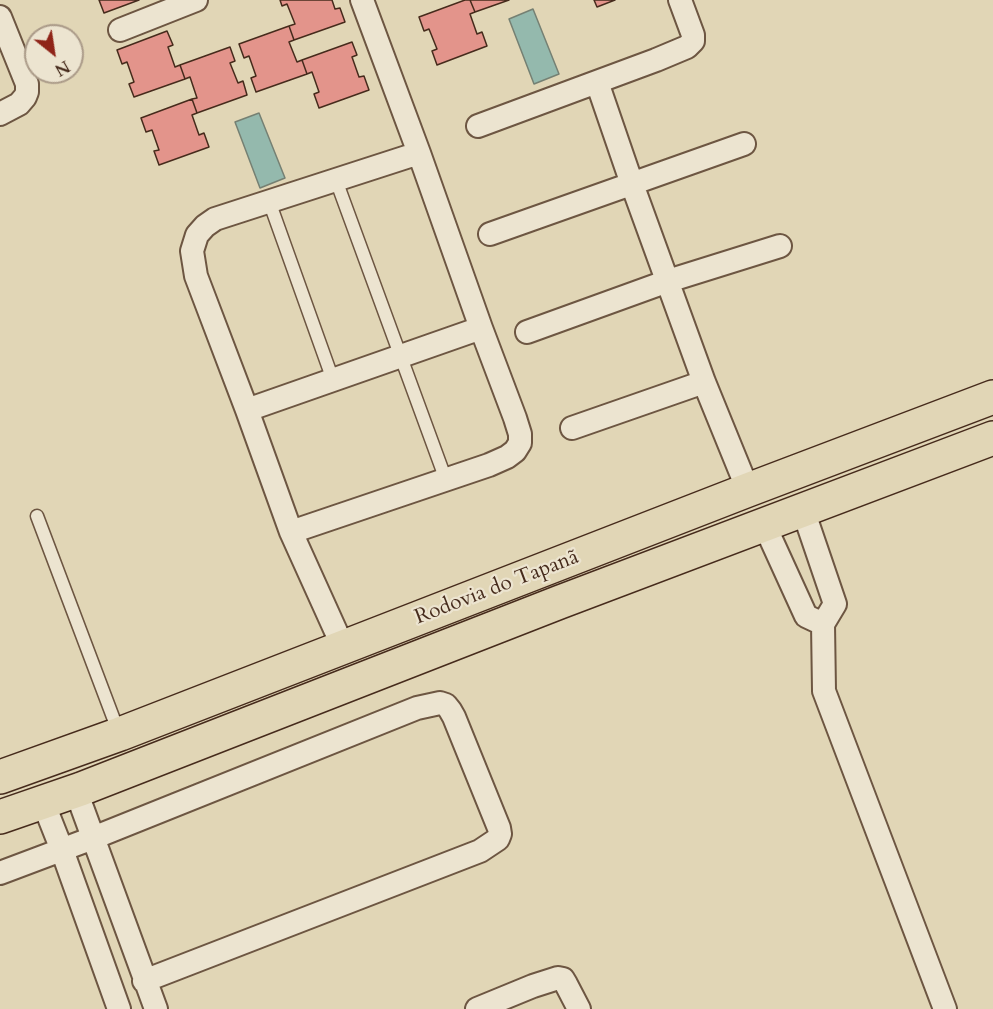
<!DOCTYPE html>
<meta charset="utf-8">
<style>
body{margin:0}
#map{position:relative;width:993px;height:1009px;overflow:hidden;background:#e1d6b6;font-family:Cardo,serif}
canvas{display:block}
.north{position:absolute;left:24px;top:24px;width:60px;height:60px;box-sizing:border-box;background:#ece4d0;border:2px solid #aa9a88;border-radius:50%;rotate:150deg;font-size:16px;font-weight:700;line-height:24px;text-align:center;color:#462b1c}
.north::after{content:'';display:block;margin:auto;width:21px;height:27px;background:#8f2418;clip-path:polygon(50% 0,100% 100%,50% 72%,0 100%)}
</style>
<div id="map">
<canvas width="993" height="1009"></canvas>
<div class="north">N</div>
</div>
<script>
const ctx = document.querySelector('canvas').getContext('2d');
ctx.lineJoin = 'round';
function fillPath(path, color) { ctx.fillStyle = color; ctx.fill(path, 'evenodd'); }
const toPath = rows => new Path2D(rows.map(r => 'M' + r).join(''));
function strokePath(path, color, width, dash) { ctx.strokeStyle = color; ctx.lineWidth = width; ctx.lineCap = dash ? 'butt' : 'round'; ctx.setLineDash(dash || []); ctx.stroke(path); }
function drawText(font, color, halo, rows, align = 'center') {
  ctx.font = font + ' Cardo,serif'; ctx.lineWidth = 4.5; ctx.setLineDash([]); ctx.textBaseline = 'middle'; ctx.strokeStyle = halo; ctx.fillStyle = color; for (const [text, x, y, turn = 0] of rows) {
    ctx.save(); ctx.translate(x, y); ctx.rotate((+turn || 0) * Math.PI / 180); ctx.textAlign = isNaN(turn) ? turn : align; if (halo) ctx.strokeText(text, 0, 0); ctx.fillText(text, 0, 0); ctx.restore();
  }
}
const water = toPath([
 [533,9,559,74,534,84,509,19,533,9],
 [259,113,285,178,260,188,235,122,259,113]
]);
const building = toPath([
 [99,0,139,0,104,13,99,0],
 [280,0,332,0,335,9,340,8,345,22,294,40,289,26,295,24,287,4,282,6,280,0],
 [465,0,470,0,475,12,470,14,477,34,482,32,487,46,437,65,432,51,437,49,429,29,424,31,419,17,465,0],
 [470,0,509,0,475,12,470,0],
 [594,0,615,0,597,7,594,0],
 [289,26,294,40,289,42,297,62,302,60,307,74,256,92,251,78,256,76,249,56,244,58,239,44,289,26],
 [167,31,173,45,168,47,175,67,180,65,185,79,134,97,129,84,134,82,127,62,122,64,117,50,167,31],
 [352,42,357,55,352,57,359,77,364,76,369,90,319,108,314,94,319,92,312,72,307,74,302,60,352,42],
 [230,47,235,61,230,63,238,83,243,81,247,95,197,113,192,99,197,98,190,77,185,79,180,65,230,47],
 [192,99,197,113,192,115,199,135,204,133,209,147,159,165,154,151,159,150,152,130,146,132,141,118,192,99]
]);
const service = toPath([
 [336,180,446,480],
 [269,201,333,380],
 [37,516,119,733]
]);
const minor = toPath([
 [0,17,27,84,27,92,25,97,19,104,0,114],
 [120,30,196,0],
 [597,82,632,184,704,382,748,490],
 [478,126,656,60,687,47,693,41,693,35,680,0],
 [490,234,744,144],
 [527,332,668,281,780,246],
 [247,410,481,328],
 [572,428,704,382],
 [803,510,835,604,823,624,824,691,945,1009],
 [764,524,806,616,823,624],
 [291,532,489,465,507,457,515,451,520,443,520,434,515,418,481,328,419,153,362,0],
 [343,647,291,532,247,410,196,276,192,251,197,235,205,226,215,219,419,153],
 [76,791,156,1009],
 [43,802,62,850,119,1009],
 [0,873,93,838,417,708,440,703,446,705,450,710,454,717,499,828,500,834,498,839,480,851,144,981],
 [477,1009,533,986,558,978,563,979,566,984,579,1009]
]);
const primary = toPath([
 [0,777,120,734,748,490,993,397],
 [0,817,81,789,560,602,993,438]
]);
const streetNames = [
 ["Rodovia do Tapanã",497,588,-21]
];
fillPath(water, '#94b9ad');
strokePath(water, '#758073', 1.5);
fillPath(building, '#e3948b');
strokePath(building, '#462b1c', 1.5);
strokePath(service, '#6d5642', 15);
strokePath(minor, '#6d5642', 26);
strokePath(primary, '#462b1c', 36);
strokePath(service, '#ece4d0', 12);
strokePath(minor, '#ece4d0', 22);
strokePath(primary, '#e1d6b6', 33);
drawText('21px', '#462b1c', '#ece4d0', streetNames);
</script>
